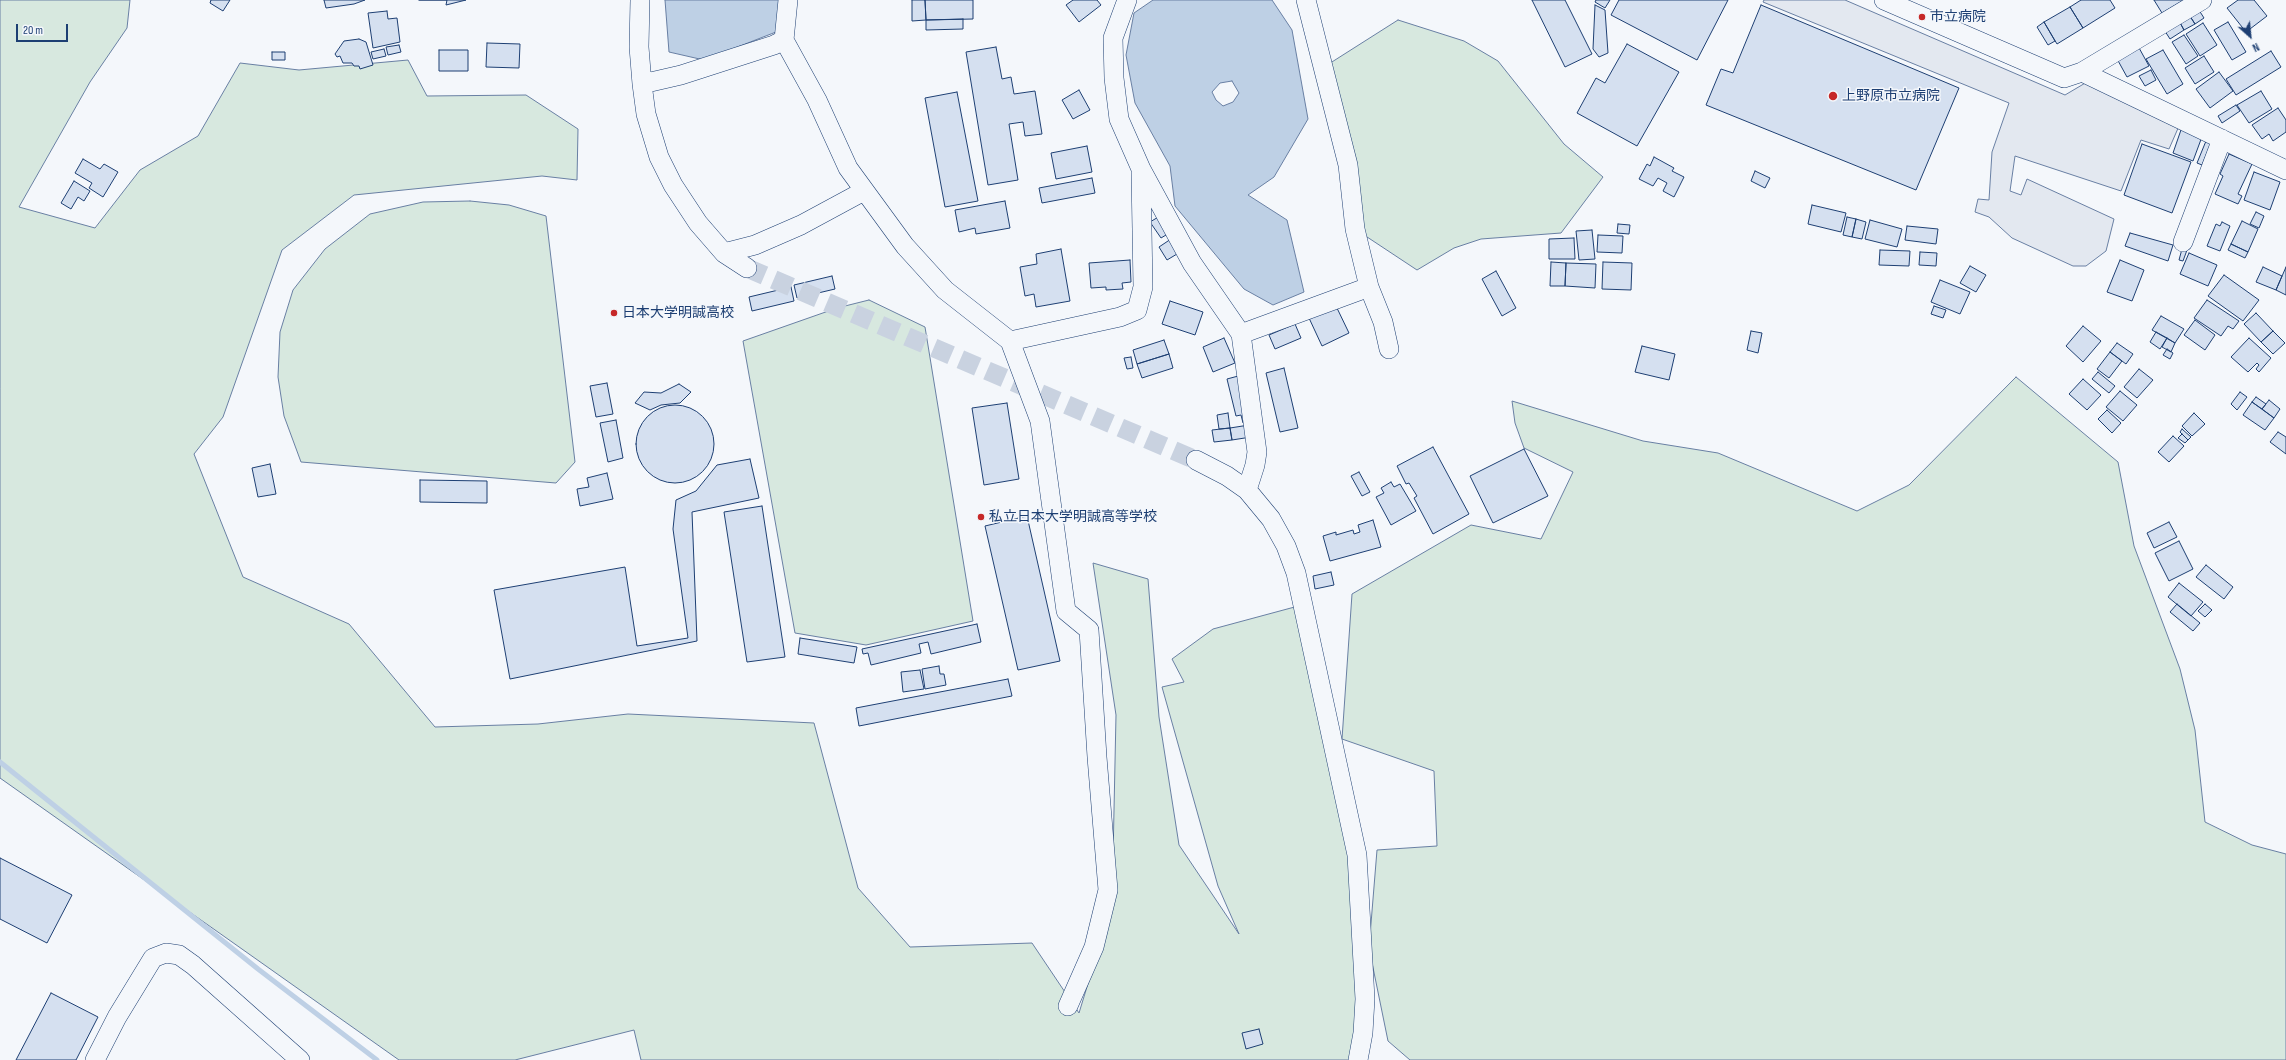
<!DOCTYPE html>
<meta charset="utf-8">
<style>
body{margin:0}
#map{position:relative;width:2286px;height:1060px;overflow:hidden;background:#f4f7fb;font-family:"Sofia Sans Condensed",sans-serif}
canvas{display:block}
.north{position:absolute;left:2230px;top:16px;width:40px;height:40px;-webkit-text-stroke:3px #f4f7fb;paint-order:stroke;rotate:153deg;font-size:11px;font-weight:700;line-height:16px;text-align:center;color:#1d3f73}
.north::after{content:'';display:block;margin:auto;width:14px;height:18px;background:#1d3f73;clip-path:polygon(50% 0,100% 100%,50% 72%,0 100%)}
.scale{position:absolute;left:16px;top:24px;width:52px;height:18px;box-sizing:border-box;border:2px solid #1d3f73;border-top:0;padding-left:5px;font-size:12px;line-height:14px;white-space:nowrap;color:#1d3f73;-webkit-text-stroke:3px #f4f7fb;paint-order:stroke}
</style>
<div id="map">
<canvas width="2286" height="1060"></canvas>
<div class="north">N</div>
<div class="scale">20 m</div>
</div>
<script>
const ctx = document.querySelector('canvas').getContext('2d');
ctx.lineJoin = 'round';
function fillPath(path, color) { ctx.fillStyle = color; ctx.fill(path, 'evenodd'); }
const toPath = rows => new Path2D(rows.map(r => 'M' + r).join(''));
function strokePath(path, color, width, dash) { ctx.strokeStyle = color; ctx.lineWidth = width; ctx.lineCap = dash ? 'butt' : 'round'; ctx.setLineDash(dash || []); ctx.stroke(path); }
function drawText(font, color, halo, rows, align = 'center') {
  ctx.font = font + ' "Sofia Sans Condensed","Noto Sans JP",sans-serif'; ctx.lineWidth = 3; ctx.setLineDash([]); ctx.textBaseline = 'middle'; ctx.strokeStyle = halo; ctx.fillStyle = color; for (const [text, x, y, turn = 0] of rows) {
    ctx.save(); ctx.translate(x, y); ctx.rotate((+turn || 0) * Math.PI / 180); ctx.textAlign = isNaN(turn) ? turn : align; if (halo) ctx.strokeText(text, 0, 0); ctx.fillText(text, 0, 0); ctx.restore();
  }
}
const green = toPath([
 [0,0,130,0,127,28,90,82,19,207,95,228,140,170,198,136,240,63,299,70,408,60,427,96,526,95,578,129,577,180,542,176,354,195,282,250,223,417,194,454,243,577,349,624,435,727,538,724,628,714,814,723,858,888,910,947,1032,943,1079,1013,1112,905,1116,715,1093,563,1148,579,1159,717,1179,845,1239,934,1218,886,1162,687,1184,682,1172,659,1213,629,1302,605,1357,855,1358,1060,641,1060,634,1030,515,1060,399,1060,0,778,0,0],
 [1398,20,1464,41,1498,61,1564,144,1603,177,1561,233,1481,239,1454,248,1417,270,1355,229,1324,67,1398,20],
 [470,201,509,205,546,216,575,462,556,483,301,462,284,416,278,377,280,332,293,290,325,249,370,214,423,202,470,201],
 [869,300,925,327,973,621,866,645,795,633,743,341,837,308,869,300],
 [2016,377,2118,462,2134,546,2180,669,2195,730,2205,822,2252,845,2286,854,2286,1060,1410,1060,1388,1041,1369,948,1377,850,1437,846,1434,771,1342,739,1352,594,1471,525,1541,539,1573,472,1524,448,1515,423,1512,401,1643,441,1718,453,1857,511,1909,485,2016,377]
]);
const parking = toPath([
 [1764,0,1845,0,2065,95,2087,82,2179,126,2169,149,2141,140,2121,191,2015,156,2010,191,2021,195,2027,179,2114,219,2106,251,2086,266,2073,266,2012,238,1989,217,1975,212,1978,199,1989,200,1992,152,2009,103,1763,2,1764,0]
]);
const water = toPath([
 [665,0,786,0,776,32,704,60,669,52,665,0],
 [1153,0,1272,0,1292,30,1308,119,1274,177,1248,195,1287,220,1304,292,1273,305,1244,289,1175,206,1170,166,1135,103,1126,55,1134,13,1153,0],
 [1232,81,1239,93,1233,102,1223,106,1216,100,1212,92,1220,83,1232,81]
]);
const stream = toPath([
 [0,762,258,969,377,1060]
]);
const building = toPath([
 [211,0,230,0,223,11,210,3,211,0],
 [324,0,365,0,354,4,326,8,324,0],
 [419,0,466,0,446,5,447,0,419,0],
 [912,0,925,0,926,20,912,21,912,0],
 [925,0,973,0,973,19,926,20,925,0],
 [1073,0,1097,0,1101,5,1079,22,1066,5,1073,0],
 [1532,0,1565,0,1592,54,1565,67,1532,0],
 [1596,0,1610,0,1605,8,1595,2,1596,0],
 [1619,0,1728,0,1697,60,1611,15,1619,0],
 [2081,0,2110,0,2115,8,2083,28,2070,7,2081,0],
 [2154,0,2184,0,2162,13,2154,0],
 [2238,0,2254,0,2267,16,2246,32,2227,8,2238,0],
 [1595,5,1605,10,1608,53,1599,57,1593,49,1595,5],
 [1761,5,1959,88,1916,190,1706,105,1721,69,1733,73,1761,5],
 [2070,7,2083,28,2057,44,2044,22,2070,7],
 [2197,7,2204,18,2195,24,2188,13,2197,7],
 [387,11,388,19,397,18,400,42,373,48,368,13,387,11],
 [2188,13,2195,24,2184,30,2178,19,2188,13],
 [963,19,963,29,926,30,926,20,963,19],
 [2178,19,2184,30,2170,39,2163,28,2178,19],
 [2044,22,2055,41,2048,45,2037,27,2044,22],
 [2228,22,2246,52,2232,60,2214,30,2228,22],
 [2203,23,2217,45,2200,56,2186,34,2203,23],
 [2184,35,2198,56,2186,64,2172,42,2184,35],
 [359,39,366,42,373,65,360,69,359,66,354,66,352,63,343,63,340,56,337,57,335,54,344,41,359,39],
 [487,43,520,44,519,68,486,67,487,43],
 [1627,44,1679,72,1637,146,1577,113,1596,78,1605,83,1627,44],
 [399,45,401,52,388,55,386,47,399,45],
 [2138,46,2149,66,2127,77,2116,57,2138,46],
 [996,47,1002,79,1011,77,1014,94,1035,91,1042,134,1025,136,1023,122,1009,124,1018,180,988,185,966,52,996,47],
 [384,49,386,56,373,59,371,52,384,49],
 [439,50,468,50,468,71,439,71,439,50],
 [2163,50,2183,84,2167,94,2146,59,2163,50],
 [2271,51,2281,67,2236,95,2226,79,2271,51],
 [272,52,285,52,285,60,272,60,272,52],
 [2204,56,2214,72,2195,84,2185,68,2204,56],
 [2151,70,2156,80,2145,86,2139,76,2151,70],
 [2219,72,2233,91,2210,108,2196,89,2219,72],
 [1079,90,1090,110,1073,119,1062,100,1079,90],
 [2261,91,2272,109,2249,123,2237,105,2261,91],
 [957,92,978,201,945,207,925,98,957,92],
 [2236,105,2240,111,2222,123,2218,116,2236,105],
 [2278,108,2286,120,2286,132,2273,141,2269,134,2262,139,2252,125,2278,108],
 [2182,127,2203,134,2193,161,2173,153,2182,127],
 [2206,141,2211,143,2202,165,2197,163,2206,141],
 [2142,144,2191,162,2172,213,2124,195,2142,144],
 [1087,146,1092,172,1056,179,1051,153,1087,146],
 [2229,154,2252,164,2238,194,2242,196,2238,204,2215,194,2223,176,2220,174,2229,154],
 [1654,157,1674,168,1672,171,1684,177,1674,197,1663,191,1667,183,1658,178,1653,186,1639,179,1647,164,1650,166,1654,157],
 [83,159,100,169,104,164,118,172,103,197,89,188,92,183,75,173,83,159],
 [1755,171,1770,178,1765,188,1751,181,1755,171],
 [2254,172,2280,182,2270,210,2244,200,2254,172],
 [1092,178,1095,193,1042,203,1039,188,1092,178],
 [74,181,90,191,84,201,78,197,71,209,61,203,74,181],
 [1005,201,1010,228,976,234,975,228,959,232,955,210,1005,201],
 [1812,205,1846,213,1841,232,1808,224,1812,205],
 [2256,212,2264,216,2259,228,2250,224,2256,212],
 [1160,216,1171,232,1161,238,1150,222,1160,216],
 [1847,217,1856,219,1852,237,1843,235,1847,217],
 [1856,219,1866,222,1862,239,1852,237,1856,219],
 [1870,220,1902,229,1897,247,1865,239,1870,220],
 [2242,221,2258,229,2248,252,2231,244,2242,221],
 [2222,222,2230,226,2220,251,2207,246,2216,224,2220,226,2222,222],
 [1618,224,1630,225,1629,234,1617,233,1618,224],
 [1907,226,1938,229,1936,244,1905,240,1907,226],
 [1592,230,1595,259,1579,260,1576,231,1592,230],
 [2130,233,2173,245,2168,261,2125,246,2130,233],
 [1598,235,1623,236,1622,253,1597,252,1598,235],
 [1174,237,1182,251,1167,260,1159,247,1174,237],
 [1574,238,1575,259,1549,259,1549,239,1574,238],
 [2231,244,2248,252,2245,258,2228,250,2231,244],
 [1061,249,1070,301,1036,307,1034,294,1025,296,1020,267,1037,264,1036,254,1061,249],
 [2182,249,2187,250,2183,261,2179,260,2182,249],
 [1880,250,1910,251,1909,266,1879,265,1880,250],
 [1920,252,1937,253,1936,266,1919,265,1920,252],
 [2189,253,2217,265,2208,286,2180,274,2189,253],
 [1130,260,1131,282,1122,283,1123,289,1106,290,1106,287,1091,288,1089,263,1130,260],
 [2120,260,2144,270,2132,301,2107,292,2120,260],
 [1551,262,1566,263,1565,286,1550,286,1551,262],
 [1603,262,1632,263,1631,290,1602,289,1603,262],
 [1566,263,1596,264,1595,288,1565,286,1566,263],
 [1970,266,1986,275,1976,292,1960,283,1970,266],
 [2263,267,2282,276,2276,290,2256,282,2263,267],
 [2286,267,2286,295,2276,290,2286,267],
 [1496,271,1516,308,1502,316,1482,279,1496,271],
 [2224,275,2259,300,2243,321,2208,296,2224,275],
 [832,276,835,289,797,298,794,285,832,276],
 [1940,280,1970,292,1960,314,1931,302,1940,280],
 [791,287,794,301,752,311,749,297,791,287],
 [2207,300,2239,321,2233,329,2228,326,2221,336,2194,318,2207,300],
 [1170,301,1203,312,1195,335,1162,324,1170,301],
 [1336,306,1349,333,1322,346,1309,318,1336,306],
 [1934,306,1946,310,1943,318,1931,314,1934,306],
 [2256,313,2273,331,2261,342,2244,324,2256,313],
 [2161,316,2184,329,2175,343,2152,330,2161,316],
 [2195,320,2215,335,2205,350,2184,335,2195,320],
 [1295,324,1301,338,1275,349,1269,335,1295,324],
 [2083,326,2101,341,2083,362,2066,346,2083,326],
 [1751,331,1762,333,1758,353,1747,350,1751,331],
 [2273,331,2285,343,2273,354,2261,342,2273,331],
 [2156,332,2167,338,2160,349,2150,342,2156,332],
 [1224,338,1235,363,1213,372,1203,347,1224,338],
 [2167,338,2175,343,2171,352,2162,347,2167,338],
 [2249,338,2271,358,2259,372,2256,369,2259,365,2257,363,2248,372,2231,357,2249,338],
 [1164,340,1169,354,1137,364,1133,350,1164,340],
 [2117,343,2133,354,2126,364,2110,352,2117,343],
 [1642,346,1675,354,1669,380,1635,372,1642,346],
 [2167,349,2173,353,2170,359,2163,355,2167,349],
 [2110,352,2122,361,2109,378,2097,369,2110,352],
 [1169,354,1173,368,1142,378,1137,364,1169,354],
 [1131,357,1133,368,1127,369,1124,358,1131,357],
 [1284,368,1298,428,1280,432,1266,373,1284,368],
 [2139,369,2153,380,2137,398,2124,387,2139,369],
 [2098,372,2115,386,2109,393,2092,379,2098,372],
 [1242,375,1253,421,1243,423,1241,415,1236,416,1227,379,1242,375],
 [2083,379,2101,395,2087,410,2069,394,2083,379],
 [607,383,613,414,596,417,590,386,607,383],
 [679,384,691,392,680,403,661,405,650,410,635,403,644,392,661,393,679,384],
 [2120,391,2137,405,2123,421,2106,407,2120,391],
 [2240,392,2247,397,2237,410,2231,404,2240,392],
 [2256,397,2266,404,2262,409,2252,402,2256,397],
 [2269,400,2280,409,2274,418,2262,409,2269,400],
 [2252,402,2274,418,2265,430,2243,415,2252,402],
 [1007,403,1019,479,984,485,972,408,1007,403],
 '636 444a39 39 0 1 1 78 0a39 39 0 1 1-78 0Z',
 [2107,410,2121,423,2112,433,2098,419,2107,410],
 [1228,413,1230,428,1219,429,1217,415,1228,413],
 [2194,413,2205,424,2192,436,2182,426,2194,413],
 [616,420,623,458,608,462,600,423,616,420],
 [1249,425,1251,437,1232,440,1230,428,1249,425],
 [1230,428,1232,440,1214,442,1212,430,1230,428],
 [2182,429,2191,437,2188,440,2180,432,2182,429],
 [2278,432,2286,437,2286,454,2270,442,2278,432],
 [2182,434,2188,440,2185,443,2178,438,2182,434],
 [2173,436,2184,446,2169,462,2158,452,2173,436],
 [1433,447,1469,514,1433,534,1414,498,1417,496,1409,483,1406,484,1397,466,1433,447],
 [1524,449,1548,496,1493,523,1470,476,1524,449],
 [750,459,759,498,692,512,697,641,510,679,494,590,625,567,637,646,688,638,673,529,676,500,696,491,717,465,750,459],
 [270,464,276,494,258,497,252,468,270,464],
 [1359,472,1370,492,1362,496,1351,476,1359,472],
 [607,473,613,499,580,506,577,489,589,487,587,478,607,473],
 [420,480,487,481,487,503,420,502,420,480],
 [1391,482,1394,487,1400,484,1416,511,1391,525,1376,497,1384,493,1381,488,1391,482],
 [762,506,785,657,747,662,724,512,762,506],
 [1027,516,1060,661,1018,670,985,526,1027,516],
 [1373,520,1381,547,1330,561,1323,536,1336,532,1336,535,1353,530,1354,534,1360,532,1358,525,1373,520],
 [2169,522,2177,537,2154,548,2147,533,2169,522],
 [2179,541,2193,569,2169,581,2155,553,2179,541],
 [2206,565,2233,587,2224,599,2196,577,2206,565],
 [1331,572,1334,585,1315,589,1313,576,1331,572],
 [2179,583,2203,602,2191,616,2168,597,2179,583],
 [2177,604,2200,623,2193,631,2170,612,2177,604],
 [2205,604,2212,610,2205,617,2198,611,2205,604],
 [977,624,981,642,931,654,928,642,919,644,921,653,871,665,868,653,863,654,862,649,977,624],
 [800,638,857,647,854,663,798,654,800,638],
 [939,666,940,674,944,674,946,685,925,689,922,669,939,666],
 [920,670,924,689,903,692,901,672,920,670],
 [1008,679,1012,696,859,726,856,708,1008,679],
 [0,858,72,895,47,943,0,919,0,858],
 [51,993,98,1017,76,1060,16,1060,51,993],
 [1259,1029,1263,1044,1246,1049,1242,1033,1259,1029]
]);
const minorTunnel = toPath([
 [747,268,1196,460]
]);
const minor = toPath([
 [640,0,639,47,642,84,646,114,659,157,673,185,698,223,724,253,747,268],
 [788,0,784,40,817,100,848,168,905,246,945,290,1010,341,1040,421,1066,611,1089,630,1097,757,1108,890,1094,947,1068,1006],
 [1127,0,1113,38,1114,78,1119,119,1141,169,1192,263,1241,334,1257,452,1255,465,1247,490],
 [1306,0,1348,165,1355,229,1369,287,1383,322,1389,349],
 [1884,0,2064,78,2082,72,2286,170],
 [2082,72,2202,0],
 [642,84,681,75,774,45,784,40],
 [2183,242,2222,139],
 [724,253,755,245,801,225,864,191],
 [1241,334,1369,287],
 [1010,341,1120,317,1137,310,1143,287,1141,173],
 [1196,460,1227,476,1247,490,1271,519,1286,546,1296,573,1357,855,1365,999,1363,1033,1358,1060],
 [95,1060,117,1017,153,958,166,953,179,955,193,965,300,1060]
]);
const markers = [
 [1922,17,4,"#c62828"],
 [1833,96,5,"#c62828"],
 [614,313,4,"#c62828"],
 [981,517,4,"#c62828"]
];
const poiNames = [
 ["市立病院",1930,17],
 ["上野原市立病院",1842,96],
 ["日本大学明誠高校",622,313],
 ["私立日本大学明誠高等学校",989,517]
];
fillPath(green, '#d7e8df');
strokePath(green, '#687fa3', 1);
fillPath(parking, '#e3e8f0');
strokePath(parking, '#687fa3', 1);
fillPath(water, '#bed0e5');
strokePath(water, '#687fa3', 1);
strokePath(stream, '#bed0e5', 5);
fillPath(building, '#d5e0f0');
strokePath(building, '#1d3f73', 1);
strokePath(minorTunnel, '#c9d2e0', 19, [19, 10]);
strokePath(minor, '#1d3f73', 20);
strokePath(minor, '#f4f7fb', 19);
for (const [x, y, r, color] of markers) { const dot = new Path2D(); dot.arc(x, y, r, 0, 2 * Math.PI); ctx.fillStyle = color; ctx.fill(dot); strokePath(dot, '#f4f7fb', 1.5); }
drawText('14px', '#1d3f73', '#f4f7fb', poiNames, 'left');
</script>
